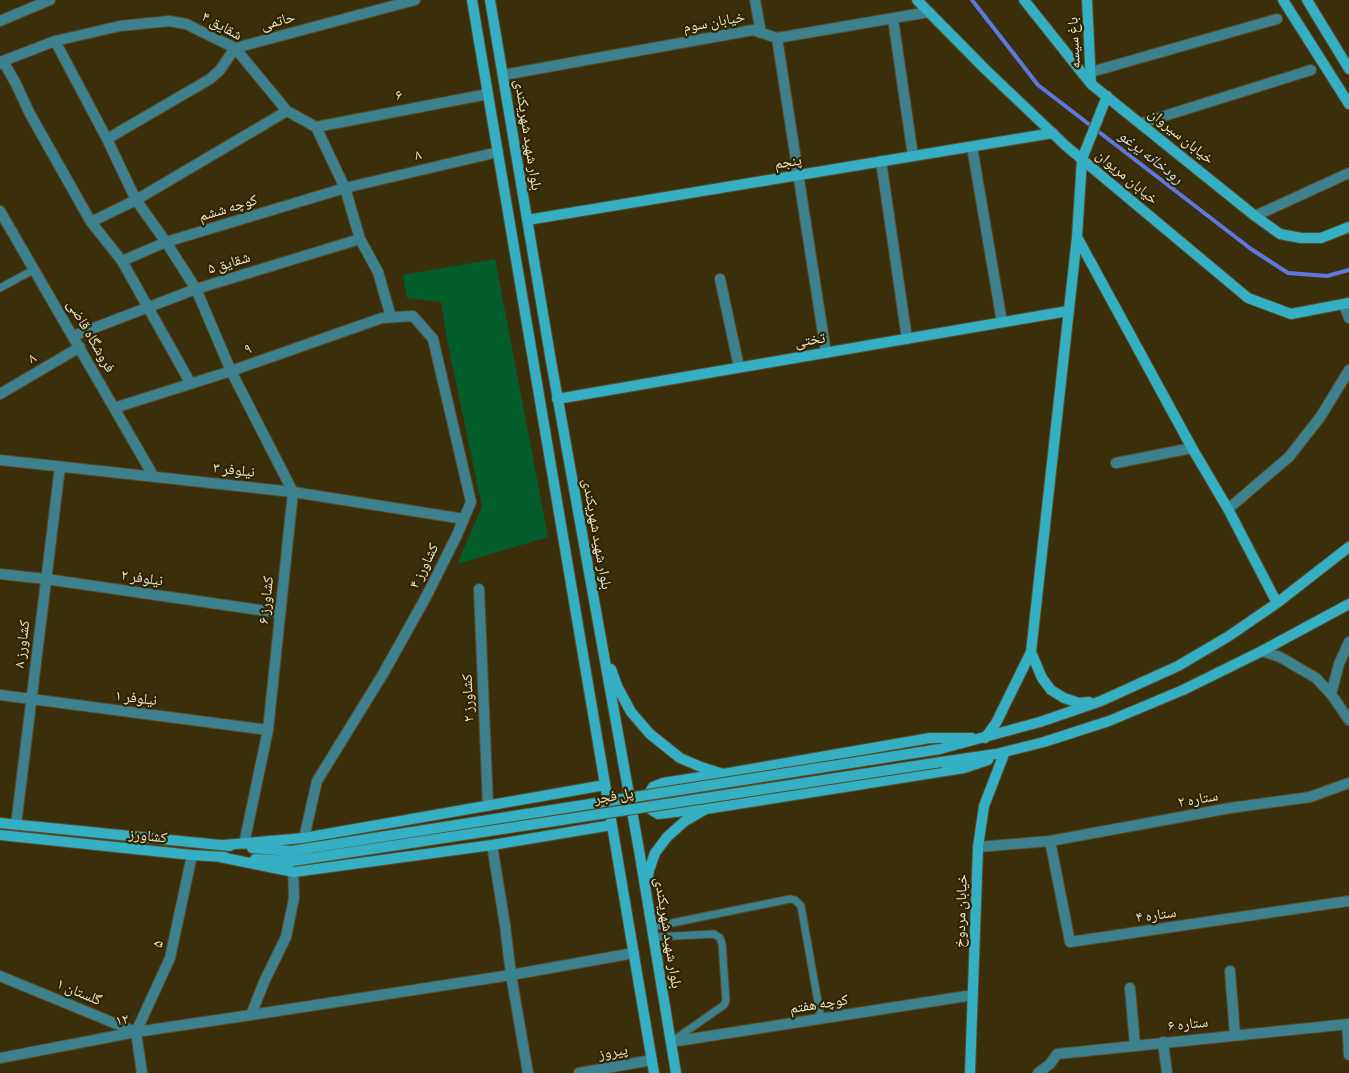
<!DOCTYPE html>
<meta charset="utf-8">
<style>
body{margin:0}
canvas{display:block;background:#3b2f0b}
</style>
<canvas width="1349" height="1073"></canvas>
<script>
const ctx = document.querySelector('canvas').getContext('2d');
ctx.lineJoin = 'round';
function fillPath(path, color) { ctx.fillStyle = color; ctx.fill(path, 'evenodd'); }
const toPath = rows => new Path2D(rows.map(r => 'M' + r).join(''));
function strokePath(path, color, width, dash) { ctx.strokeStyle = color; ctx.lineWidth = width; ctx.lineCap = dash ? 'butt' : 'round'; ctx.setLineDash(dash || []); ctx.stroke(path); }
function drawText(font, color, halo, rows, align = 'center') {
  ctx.font = font + ' "Crimson Pro","Noto Naskh Arabic",serif'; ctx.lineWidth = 4.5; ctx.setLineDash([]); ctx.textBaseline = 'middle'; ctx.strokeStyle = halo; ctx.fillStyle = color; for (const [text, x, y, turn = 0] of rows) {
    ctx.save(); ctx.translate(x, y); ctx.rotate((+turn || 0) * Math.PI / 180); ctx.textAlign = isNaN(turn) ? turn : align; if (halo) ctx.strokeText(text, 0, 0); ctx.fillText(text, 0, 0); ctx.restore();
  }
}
const green = toPath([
 [495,259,548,537,457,564,482,507,448,344,441,302,407,298,403,275]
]);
const stream = toPath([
 [972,0,1038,85,1251,249,1288,273,1327,276,1349,270]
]);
const lane = toPath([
 [0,288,35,269],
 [652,927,790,899,795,900,801,906,821,1019],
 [654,937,714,934,720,938,722,944,726,1000,724,1005,674,1040]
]);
const street = toPath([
 [755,0,761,33],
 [893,19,913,156],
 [0,21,50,0],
 [777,38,826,353],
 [55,41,107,139,136,200,166,242,196,289,231,371,293,492,268,730,244,844],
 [3,61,15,82,30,114,91,222,122,261,191,384],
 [0,64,3,61,55,41,120,26,169,21,186,24,235,48,287,111,316,127],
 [1091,72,1277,19],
 [503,75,753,30,777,38,929,12],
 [1142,123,1311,70],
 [316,127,488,94],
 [316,127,345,188,360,239],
 [107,139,210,79,220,70,235,48,415,0],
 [972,147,1002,322],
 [881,161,907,339],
 [0,211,154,477],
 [1255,216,1349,173],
 [91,222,136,200,287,111],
 [122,261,166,242,345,188,498,152],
 [720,279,739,367],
 [1344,305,1349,318],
 [73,336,196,289,360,239,378,272,391,317],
 [0,394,80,347],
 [114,408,231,371,382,318,413,316,433,339,471,502,457,535,426,597,383,674,317,781,304,838],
 [0,460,293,492,464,519],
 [1116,463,1192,448],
 [1228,509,1289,457,1321,416,1349,370],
 [0,574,46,579,280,613],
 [479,589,488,806],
 [1262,651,1280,657,1316,678,1331,694,1349,720],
 [1331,694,1339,664,1349,642],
 [0,695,268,730],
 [16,825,60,467],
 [1050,841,1070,942,1349,901],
 [978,847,1050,841,1230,808,1310,797,1349,783],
 [293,864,294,898,286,937,264,982,251,1015,511,975,505,925,492,845],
 [1230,971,1235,1035],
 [0,976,136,1032,142,1073],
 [1130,988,1135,1045],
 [1347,1024,1349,1055],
 [136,1032,170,958,192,855],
 [671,1042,973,995],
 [1163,1042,1167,1073],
 [0,1058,136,1032,251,1015],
 [528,1073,511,975,634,953],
 [579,1073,652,1060],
 [1038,1073,1050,1064,1057,1054,1349,1024]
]);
const secondary = toPath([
 [472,0,654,1073],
 [490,0,551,361,639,850,676,1073],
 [917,0,985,69,1066,146,1248,298,1291,314,1349,303],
 [1024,0,1091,84,1255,216,1280,234,1301,238,1321,238,1349,227],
 [1087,0,1091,84],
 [1283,0,1349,104],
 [1307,0,1349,69],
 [527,220,1053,133],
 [1077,237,1192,448,1228,509,1277,603],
 [557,399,1068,311],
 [1031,652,1042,678,1051,690,1064,698,1079,703,1089,702],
 [611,669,618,688,631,712,650,734,680,758,701,767,723,774,930,738,972,738],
 [985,738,996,723,1031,652,1077,237,1082,159,1107,96],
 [940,749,1040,722,1101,701,1178,666,1229,636,1277,603,1349,547],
 [941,762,996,754,1044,742,1109,721,1183,690,1262,651,1349,604],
 [701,809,658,814,650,809,648,805,648,795,653,787,663,783,720,774],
 [0,823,230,846],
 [0,835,192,855,225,857],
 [224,845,304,838,605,785],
 [252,848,291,851],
 [220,857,294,872,492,845,612,825],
 [255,859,293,861],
 [647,882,649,870,655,853,667,837,685,821,706,809,964,768,988,760],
 [970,1073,978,847,984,806,1004,754]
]);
const secondaryBridge = toPath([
 [291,851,940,749],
 [293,861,941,762]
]);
const streetNames = [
 ["حاتمی",278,21,-15],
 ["خیابان سوم",714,22,-10],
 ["شقایق ۴",222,26,29],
 ["باغ سیسه",1074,43,-93],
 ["۶",399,95,-11],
 ["بلوار شهید شهریکندی",528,135,81],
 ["خیابان سیروان",1181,136,39],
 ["۸",418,155,-13],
 ["پنجم",788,162,-9],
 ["خیابان مریوان",1127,177,40],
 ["کوچه ششم",228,208,-17],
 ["شقایق ۵",229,263,-17],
 ["فروشگاه قاضی",91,336,60],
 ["تختی",810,340,-9],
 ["۹",248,349,-19],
 ["۸",32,358,-30],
 ["نیلوفر ۳",234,470,6],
 ["بلوار شهید شهریکندی",597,534,80],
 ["کشاورز ۴",424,566,-64],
 ["نیلوفر ۲",142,578,8],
 ["کشاورز ۶",266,600,-84],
 ["کشاورز ۸",22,644,-83],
 ["نیلوفر ۱",136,698,7],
 ["کشاورز ۲",468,698,-92],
 ["پل فجر",614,796,-9],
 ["ستاره ۲",1198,799,-10],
 ["کشاورز",148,836,6],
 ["خیابان مردوخ",961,911,-88],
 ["ستاره ۴",1156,915,-8],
 ["بلوار شهید شهریکندی",668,933,81],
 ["۵",158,944,-78],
 ["گلستان ۱",79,992,23],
 ["کوچه هفتم",819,1004,-9],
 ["۱۲",122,1020,-10],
 ["ستاره ۶",1188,1024,-6],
 ["پیروز",613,1052,-10]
];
const waterNames = [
 ["رودخانه یرغو",1151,157,38]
];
fillPath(green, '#025d2b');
strokePath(stream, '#6077de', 4);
strokePath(lane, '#574c2a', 9);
strokePath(street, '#574c2a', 12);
strokePath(secondary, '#574c2a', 12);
strokePath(lane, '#3d818e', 7);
strokePath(street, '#3d818e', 10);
strokePath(secondary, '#34afc3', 10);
strokePath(secondaryBridge, '#574c2a', 12, []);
strokePath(secondaryBridge, '#34afc3', 10);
drawText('15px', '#eae3cf', '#302501', streetNames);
drawText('italic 16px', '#d3dbf6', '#302501', waterNames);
</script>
